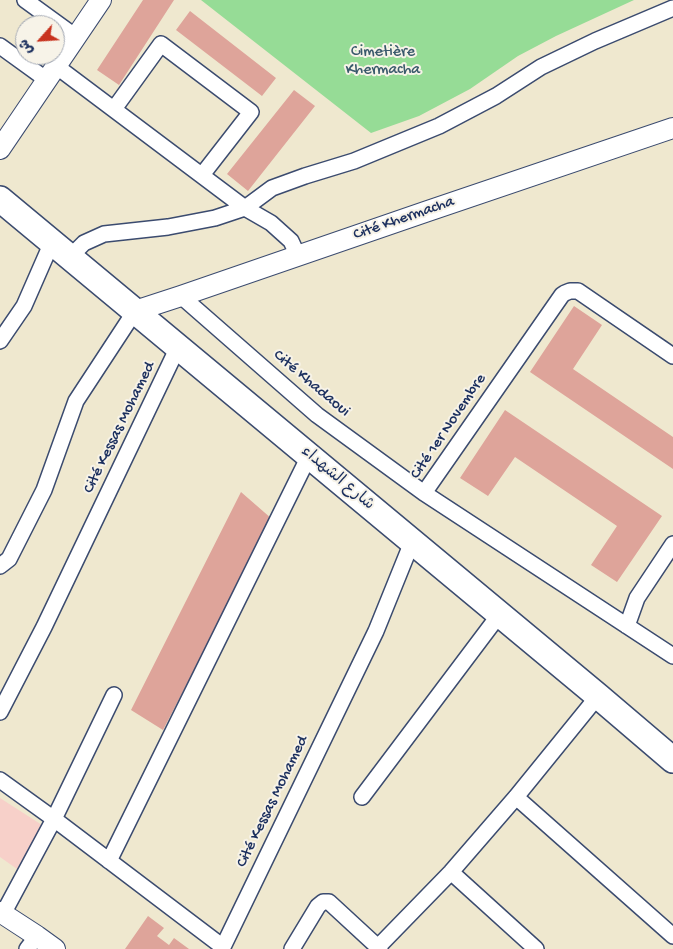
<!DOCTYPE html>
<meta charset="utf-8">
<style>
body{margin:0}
#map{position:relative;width:673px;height:949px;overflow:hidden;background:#efe8cf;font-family:"Gochi Hand","Playpen Sans Arabic",sans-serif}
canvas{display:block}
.north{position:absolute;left:15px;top:15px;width:50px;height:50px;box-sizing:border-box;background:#f7f3e8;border:1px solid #9fa5b1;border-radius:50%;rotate:244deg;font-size:14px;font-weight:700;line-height:20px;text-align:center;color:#1b2f5e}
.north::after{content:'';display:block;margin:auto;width:18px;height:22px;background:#c8321e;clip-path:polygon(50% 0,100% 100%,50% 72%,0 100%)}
</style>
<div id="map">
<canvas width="673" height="949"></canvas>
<div class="north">ش</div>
</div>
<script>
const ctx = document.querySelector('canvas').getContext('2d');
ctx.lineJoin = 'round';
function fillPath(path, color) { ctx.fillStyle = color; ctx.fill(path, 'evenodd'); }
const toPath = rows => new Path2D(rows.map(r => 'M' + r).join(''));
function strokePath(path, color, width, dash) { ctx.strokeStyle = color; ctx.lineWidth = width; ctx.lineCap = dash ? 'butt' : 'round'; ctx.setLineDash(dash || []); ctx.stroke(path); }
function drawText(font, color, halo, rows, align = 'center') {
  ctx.font = font + ' "Gochi Hand","Playpen Sans Arabic",sans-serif'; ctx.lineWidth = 4; ctx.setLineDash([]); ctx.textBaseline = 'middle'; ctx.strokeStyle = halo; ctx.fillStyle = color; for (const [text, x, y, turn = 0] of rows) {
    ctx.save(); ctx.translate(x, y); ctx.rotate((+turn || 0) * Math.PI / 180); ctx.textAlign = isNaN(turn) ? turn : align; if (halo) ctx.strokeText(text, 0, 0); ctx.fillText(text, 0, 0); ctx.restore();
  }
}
const built = toPath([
 [0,798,42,825,17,869,0,857]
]);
const green = toPath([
 [201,0,634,0,556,36,518,56,470,89,419,116,371,133]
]);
const building = toPath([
 [143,0,174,0,119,85,97,70],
 [190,11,276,78,262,96,176,30],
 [294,90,315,106,248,191,227,174],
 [574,306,602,325,573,369,673,437,673,469,530,372],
 [505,410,662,516,617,582,591,565,617,526,515,457,488,496,460,478],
 [241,492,272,519,163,730,131,710],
 [148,916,164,928,157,936,169,945,174,938,189,949,125,949]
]);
const minor = toPath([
 [25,0,76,37],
 [0,46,47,80],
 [56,66,245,208,271,223,291,241,298,256],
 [114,109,161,44,251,112,202,175],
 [70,257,84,243,104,234,168,227,215,218,245,208,272,188,305,176,354,161,439,126,496,96,541,67,595,41,673,8],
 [181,296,317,415,424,493,673,656],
 [0,341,24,306,52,242],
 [424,493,562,295,565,293,570,291,578,291,673,356],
 [0,566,9,559,44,490,76,401,135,311],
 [627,626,637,598,673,544],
 [0,712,44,627,178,347],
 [0,780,54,819,223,947],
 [362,797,499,615],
 [516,797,673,936],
 [109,861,309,456],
 [451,872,536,949],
 [3,914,54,819,114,695],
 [378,947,451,872,516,797,598,696],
 [27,949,37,936],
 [222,949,376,631,412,542],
 [292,949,318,906,323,902,329,902,380,949]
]);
const tertiary = toPath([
 [0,149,101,0],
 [135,311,181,296,425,212,673,128],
 [0,912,37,936,55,949]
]);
const primary = toPath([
 [0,199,598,696,673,760]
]);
const parkNames = [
 ["Cimetière",383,53],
 ["Khermacha",383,71]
];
const streetNames = [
 ["Cité Khermacha",404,219,-19],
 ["Cité Khadaoui",311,384,40],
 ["Cité 1er Novembre",449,427,-56],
 ["Cité Kessas Mohamed",120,428,-64],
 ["شارع الشهداء",337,479,40],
 ["Cité Kessas Mohamed",273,802,-64]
];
fillPath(built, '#f7d0c9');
fillPath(green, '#96dc96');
fillPath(building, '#dea49a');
strokePath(minor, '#3b4b6f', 18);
strokePath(tertiary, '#3b4b6f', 22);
strokePath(primary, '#3b4b6f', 28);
strokePath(minor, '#fff', 15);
strokePath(tertiary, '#fff', 20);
strokePath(primary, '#fff', 25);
drawText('16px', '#3a5a6c', '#f7f3e8', parkNames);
drawText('16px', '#1b2f5e', '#f7f3e8', streetNames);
</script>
